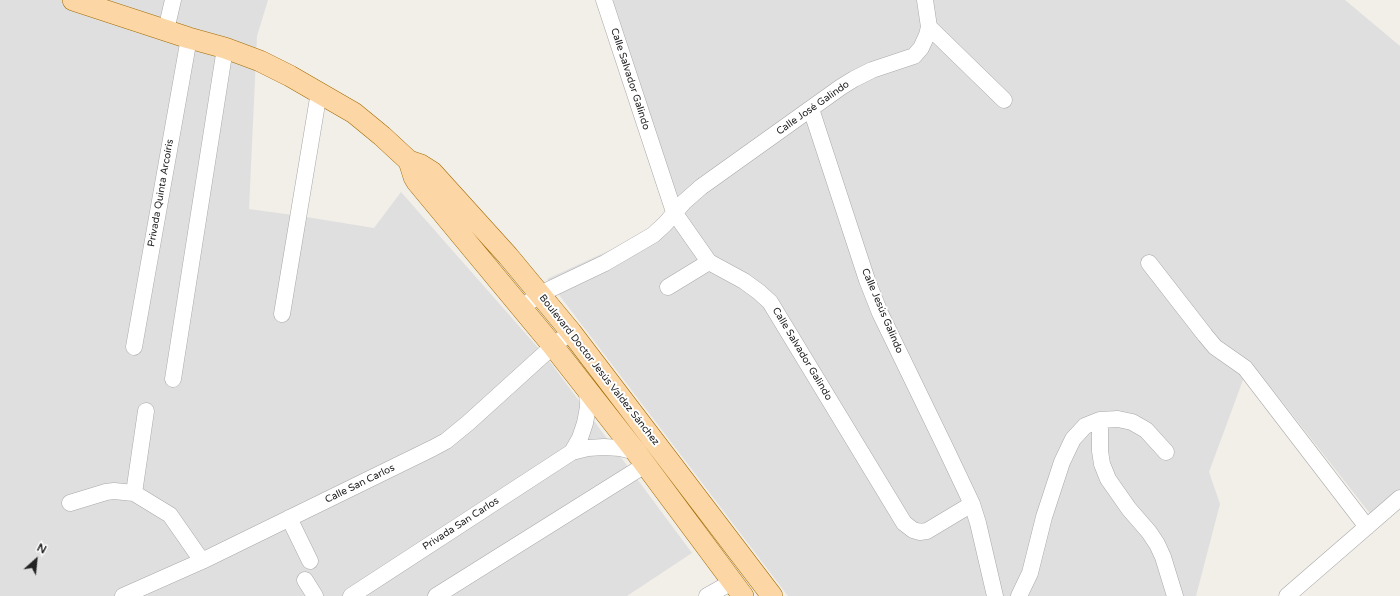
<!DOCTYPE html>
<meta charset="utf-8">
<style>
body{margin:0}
#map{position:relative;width:1400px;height:596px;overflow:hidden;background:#f2efe9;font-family:"Varela Round",sans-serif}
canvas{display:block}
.north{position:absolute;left:16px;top:540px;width:40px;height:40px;-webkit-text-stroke:3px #fff;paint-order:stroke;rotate:27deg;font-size:11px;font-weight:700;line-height:16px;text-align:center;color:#222}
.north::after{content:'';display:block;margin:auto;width:14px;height:18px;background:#222;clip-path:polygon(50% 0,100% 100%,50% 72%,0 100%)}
</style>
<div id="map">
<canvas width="1400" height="596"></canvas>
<div class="north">N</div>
</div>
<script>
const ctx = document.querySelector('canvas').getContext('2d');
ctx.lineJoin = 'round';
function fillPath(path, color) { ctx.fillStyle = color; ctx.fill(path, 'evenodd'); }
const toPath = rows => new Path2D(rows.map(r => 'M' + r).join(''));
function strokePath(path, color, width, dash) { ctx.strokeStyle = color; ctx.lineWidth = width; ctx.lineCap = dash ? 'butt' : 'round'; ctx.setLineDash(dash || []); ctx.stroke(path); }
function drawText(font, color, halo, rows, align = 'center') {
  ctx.font = font + ' "Varela Round",sans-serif'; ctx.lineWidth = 4; ctx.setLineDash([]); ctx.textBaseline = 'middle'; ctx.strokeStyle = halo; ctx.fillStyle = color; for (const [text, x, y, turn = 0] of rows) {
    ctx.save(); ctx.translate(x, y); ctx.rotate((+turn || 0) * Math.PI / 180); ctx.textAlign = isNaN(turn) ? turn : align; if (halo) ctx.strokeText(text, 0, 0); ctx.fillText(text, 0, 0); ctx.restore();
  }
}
const residential = toPath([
 [0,0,268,0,257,36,249,209,300,216,374,228,401,192,548,359,692,553,627,596,0,596],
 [602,0,1345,0,1400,46,1400,492,1372,516,1250,361,1209,472,1220,504,1196,596,788,596,547,279,669,223]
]);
const minor = toPath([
 [604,0,674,212,709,262,744,281,759,292,770,302,904,523,913,530,920,532,927,531,972,504],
 [929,27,1004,100],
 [166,30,173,0],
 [811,109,867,280,880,313,945,447,972,504,978,523,995,596],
 [1149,263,1205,335,1215,347,1245,368,1367,527],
 [668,287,709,262],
 [521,308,540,294,605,263,653,235,665,224,684,202,701,187,841,87,854,79,872,70,914,56,921,48,927,35,929,27,925,0],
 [282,314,319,92],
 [134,347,189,38],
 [173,379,225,48],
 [1100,420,1100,451,1102,464,1108,479,1129,509,1149,532,1157,544,1163,557,1175,596],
 [572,452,580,438,585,423,588,407,587,391],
 [134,493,146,411],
 [70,503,106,492,114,491,134,493,170,515,202,561],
 [289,518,310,561],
 [305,580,315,596],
 [123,596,202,561,433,448,446,441,468,423,553,346,571,332],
 [351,596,572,452,588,448,604,447,620,448,636,452],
 [436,596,645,465],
 [707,596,732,582],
 [1019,596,1030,573,1044,517,1062,462,1073,439,1085,426,1100,420,1118,419,1132,422,1146,430,1166,452],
 [1287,596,1400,498]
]);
const major = toPath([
 [73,0,189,38,225,48,260,61,290,76,354,113,382,136,409,161,421,165,432,172,508,256,571,332,772,596],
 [409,161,414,177,417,182,553,346,636,452,743,596]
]);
const streetNames = [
 ["Calle Salvador Galindo",630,79,72],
 ["Calle José Galindo",813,108,-35],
 ["Privada Quinta Arcoíris",161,193,-80],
 ["Calle Jesús Galindo",882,311,67],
 ["Calle Salvador Galindo",802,354,59],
 ["Boulevard Doctor Jesús Valdez Sánchez",599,370,52],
 ["Calle San Carlos",360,484,-26],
 ["Privada San Carlos",461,524,-33]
];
fillPath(residential, '#e0dfdf');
strokePath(minor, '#a9a9a9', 17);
strokePath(major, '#a06b00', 22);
strokePath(minor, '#fff', 16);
strokePath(major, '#fcd6a4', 21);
drawText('10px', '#222', '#fff', streetNames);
</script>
